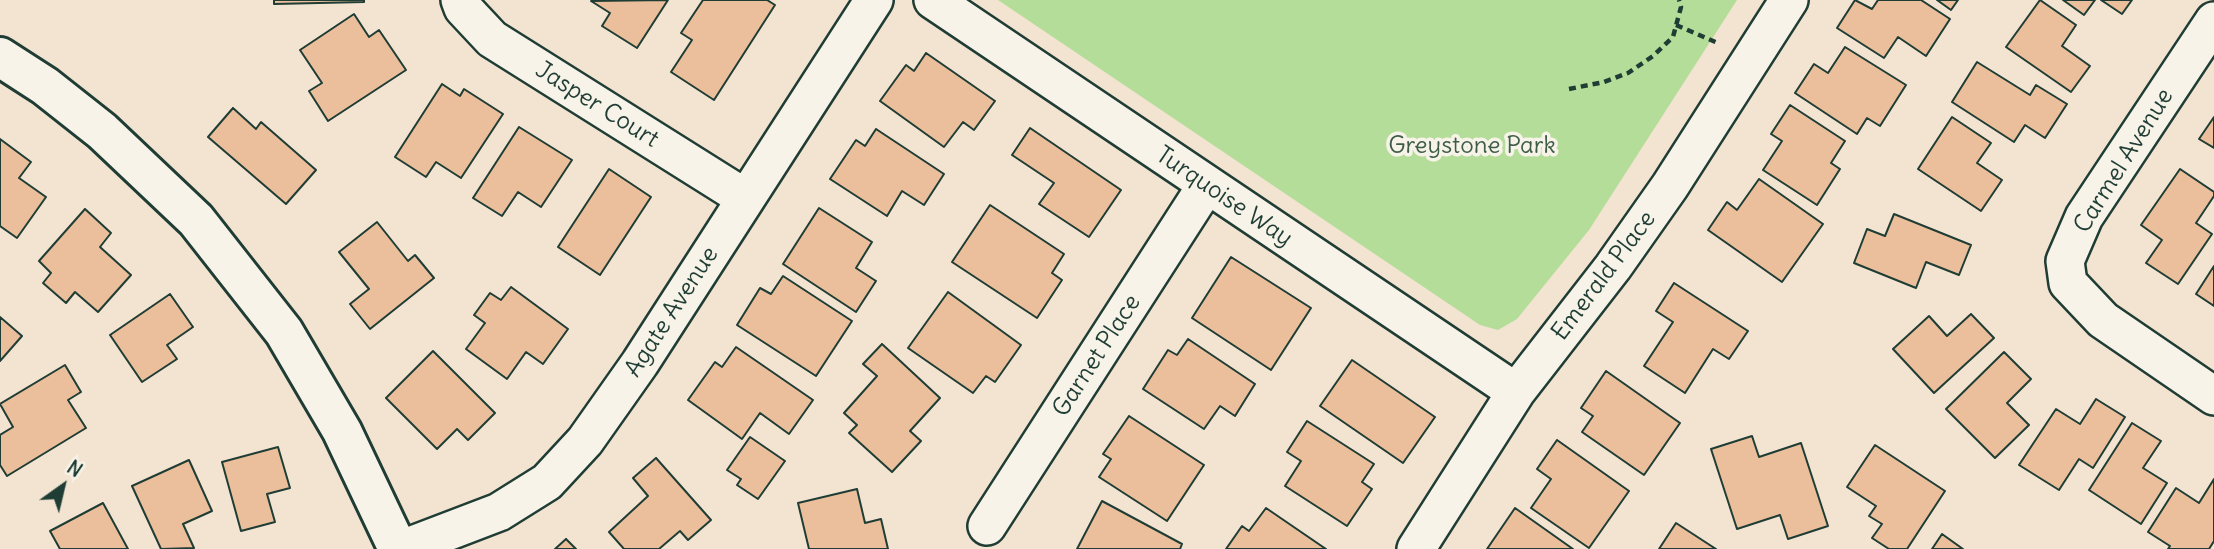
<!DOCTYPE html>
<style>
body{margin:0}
#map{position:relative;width:2214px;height:549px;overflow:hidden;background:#f3e3d1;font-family:Delius,sans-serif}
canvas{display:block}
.north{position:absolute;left:28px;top:451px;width:70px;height:70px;-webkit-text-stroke:5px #f7f3e8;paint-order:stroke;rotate:34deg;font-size:19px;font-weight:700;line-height:28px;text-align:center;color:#1f3d34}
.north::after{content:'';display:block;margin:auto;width:24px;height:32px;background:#1f3d34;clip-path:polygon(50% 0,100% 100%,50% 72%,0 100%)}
</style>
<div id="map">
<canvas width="2214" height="549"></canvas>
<div class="north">N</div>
</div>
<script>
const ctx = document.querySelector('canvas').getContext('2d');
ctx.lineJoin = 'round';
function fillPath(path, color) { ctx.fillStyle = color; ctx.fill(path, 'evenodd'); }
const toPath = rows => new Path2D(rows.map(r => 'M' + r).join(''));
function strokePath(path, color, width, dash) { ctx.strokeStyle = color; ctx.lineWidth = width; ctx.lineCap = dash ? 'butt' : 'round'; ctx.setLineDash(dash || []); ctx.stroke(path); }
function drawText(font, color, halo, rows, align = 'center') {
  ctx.font = font + ' Delius,sans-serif'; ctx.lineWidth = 7; ctx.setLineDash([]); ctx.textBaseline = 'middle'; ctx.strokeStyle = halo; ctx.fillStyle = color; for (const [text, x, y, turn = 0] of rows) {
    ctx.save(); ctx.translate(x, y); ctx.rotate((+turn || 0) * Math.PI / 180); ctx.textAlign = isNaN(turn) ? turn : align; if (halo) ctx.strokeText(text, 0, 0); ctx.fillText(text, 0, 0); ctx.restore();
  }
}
const green = toPath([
 [998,0,1737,0,1589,230,1517,319,1498,330,1480,325]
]);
const building = toPath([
 [274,0,364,0,364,2,274,4,274,0],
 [668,0,637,48,602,26,610,13,591,1,668,0],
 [703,0,767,0,775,5,714,100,671,72,692,40,681,33,703,0],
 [1855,0,1872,9,1878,0,1921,0,1950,19,1926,56,1898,37,1884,58,1837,28,1855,0],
 [1937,0,1958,0,1951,10,1937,0],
 [2040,0,2076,25,2062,46,2090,66,2071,92,2006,47,2040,0],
 [2063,0,2095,0,2084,15,2063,0],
 [2101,0,2132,0,2122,14,2101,0],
 [354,14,369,37,379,30,406,70,328,121,309,91,322,83,300,50,354,14],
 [1845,47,1906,85,1880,126,1867,118,1857,134,1795,93,1814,64,1828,73,1845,47],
 [926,53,995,101,974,130,963,122,944,147,880,101,906,65,914,71,926,53],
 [1977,62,2030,95,2036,85,2067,104,2045,138,2025,125,2014,142,1952,102,1977,62],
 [442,84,460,96,464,89,503,114,461,178,436,162,426,177,395,157,442,84],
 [1790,105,1845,141,1831,163,1840,169,1817,205,1763,170,1782,141,1771,134,1790,105],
 [233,108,256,129,261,122,316,170,286,204,208,137,233,108],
 [1952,117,1991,143,1977,163,2002,180,1981,211,1918,169,1952,117],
 [2214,117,2214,148,2199,139,2214,117],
 [519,127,572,160,541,207,518,192,502,216,473,198,519,127],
 [1030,128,1121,190,1089,237,1039,204,1054,183,1012,155,1030,128],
 [876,129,944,174,924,205,902,191,887,216,830,179,856,140,865,146,876,129],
 [0,139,31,162,19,178,46,197,17,238,0,226,0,139],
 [609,169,651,197,600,275,558,247,609,169],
 [2180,169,2214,192,2214,196,2196,223,2212,234,2178,284,2146,263,2162,240,2141,225,2180,169],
 [1759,179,1823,224,1782,282,1708,230,1727,202,1737,210,1759,179],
 [990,205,1064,254,1052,273,1062,280,1037,318,952,262,990,205],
 [819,208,872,242,856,268,876,281,856,312,783,264,819,208],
 [85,209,111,233,100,247,131,275,98,312,75,292,66,303,43,283,51,273,39,261,85,209],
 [1894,214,1971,245,1959,275,1926,262,1916,288,1854,263,1867,229,1885,236,1894,214],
 [377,222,408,261,415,255,434,278,370,329,350,304,369,289,339,252,377,222],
 [1231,257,1311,308,1271,370,1192,318,1231,257],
 [2214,266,2214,306,2196,294,2214,266],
 [783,276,852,321,816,376,737,325,760,288,771,294,783,276],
 [1674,283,1748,331,1729,359,1713,349,1685,393,1644,366,1673,322,1656,311,1674,283],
 [511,287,568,329,543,364,526,352,507,379,466,349,485,323,474,315,490,293,501,300,511,287],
 [948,292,1021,345,995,382,986,376,973,393,908,348,948,292],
 [170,294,193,327,167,345,177,359,142,382,110,335,170,294],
 [1971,314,1994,338,1934,393,1893,349,1929,316,1947,336,1971,314],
 [0,317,22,336,0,361,0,317],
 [1188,339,1255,384,1235,416,1220,406,1204,429,1143,389,1168,350,1177,355,1188,339],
 [882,344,940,398,910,431,921,441,892,472,849,433,857,425,844,413,877,376,863,364,882,344],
 [736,347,813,400,789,434,760,413,742,439,688,400,715,362,722,367,736,347],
 [433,351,495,413,468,440,457,429,437,449,386,398,433,351],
 [2004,352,2031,379,2007,403,2029,425,1995,458,1946,409,2004,352],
 [1352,360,1435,417,1403,463,1320,406,1352,360],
 [65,365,81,392,68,400,86,428,7,476,0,465,0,435,13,427,0,404,65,365],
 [1606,371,1680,423,1644,475,1582,432,1593,416,1581,408,1606,371],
 [2096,399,2125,417,2093,468,2079,459,2059,490,2019,465,2056,409,2080,424,2096,399],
 [1129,416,1204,465,1167,521,1099,477,1111,459,1103,454,1129,416],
 [1307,421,1374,464,1362,482,1372,489,1347,526,1285,486,1301,461,1287,452,1307,421],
 [2132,423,2161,441,2143,468,2167,483,2141,524,2089,490,2132,423],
 [1752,436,1759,457,1801,443,1828,526,1788,539,1780,515,1737,529,1711,449,1752,436],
 [750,437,785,461,758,499,737,485,741,479,727,470,750,437],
 [1557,440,1629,491,1589,548,1531,508,1551,479,1537,469,1557,440],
 [1875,445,1945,491,1907,549,1889,549,1872,538,1882,524,1869,516,1876,506,1847,487,1875,445],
 [278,447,290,488,267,494,275,522,241,531,222,462,278,447],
 [656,458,711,520,688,540,680,531,659,549,624,549,609,532,648,496,633,478,656,458],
 [189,460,212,511,183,524,194,548,161,549,132,486,189,460],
 [2214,479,2214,541,2209,549,2168,549,2170,546,2148,532,2176,488,2199,503,2214,479],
 [857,489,865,523,881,519,888,549,809,549,798,503,857,489],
 [1102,501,1182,544,1180,549,1077,549,1102,501],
 [103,503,128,549,60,549,50,531,103,503],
 [1266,508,1326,549,1226,549,1242,526,1249,531,1266,508],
 [1515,508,1573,549,1487,549,1515,508],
 [1676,523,1716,549,1659,549,1676,523],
 [1942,534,1963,549,1932,549,1942,534],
 [566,539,576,549,555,549,566,539]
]);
const path = toPath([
 [1676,25,1720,44],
 [1569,89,1604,82,1628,73,1653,56,1673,37,1681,7,1679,0]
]);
const minor = toPath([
 [460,0,463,8,492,39,745,198],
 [933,0,1516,392],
 [2214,21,2084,217,2065,261,2068,283,2103,320,2214,396],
 [987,526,1206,186],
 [402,549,499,512,547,482,585,441,640,363,874,0],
 [1416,549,1516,392,1613,267,1670,186,1789,0]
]);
const tertiary = toPath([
 [0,57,45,86,102,131,196,220,284,332,342,431,398,549]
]);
const streetNames = [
 ["Jasper Court",597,105,32],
 ["Carmel Avenue",2124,161,-58],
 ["Turquoise Way",1224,197,34],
 ["Emerald Place",1604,276,-53],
 ["Agate Avenue",672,312,-57],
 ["Garnet Place",1097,356,-57]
];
const parkNames = [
 ["Greystone Park",1472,146]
];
fillPath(green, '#b5dd9a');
fillPath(building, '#ebbf9b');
strokePath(building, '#1f3d34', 2);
strokePath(minor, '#1f3d34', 42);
strokePath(tertiary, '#1f3d34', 44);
strokePath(path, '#1f3d34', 4.5, [7, 5]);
strokePath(minor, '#f7f3e8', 37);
strokePath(tertiary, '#f7f3e8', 38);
drawText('24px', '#1f3d34', '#f7f3e8', streetNames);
drawText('24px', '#3d5d48', '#f7f3e8', parkNames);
</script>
